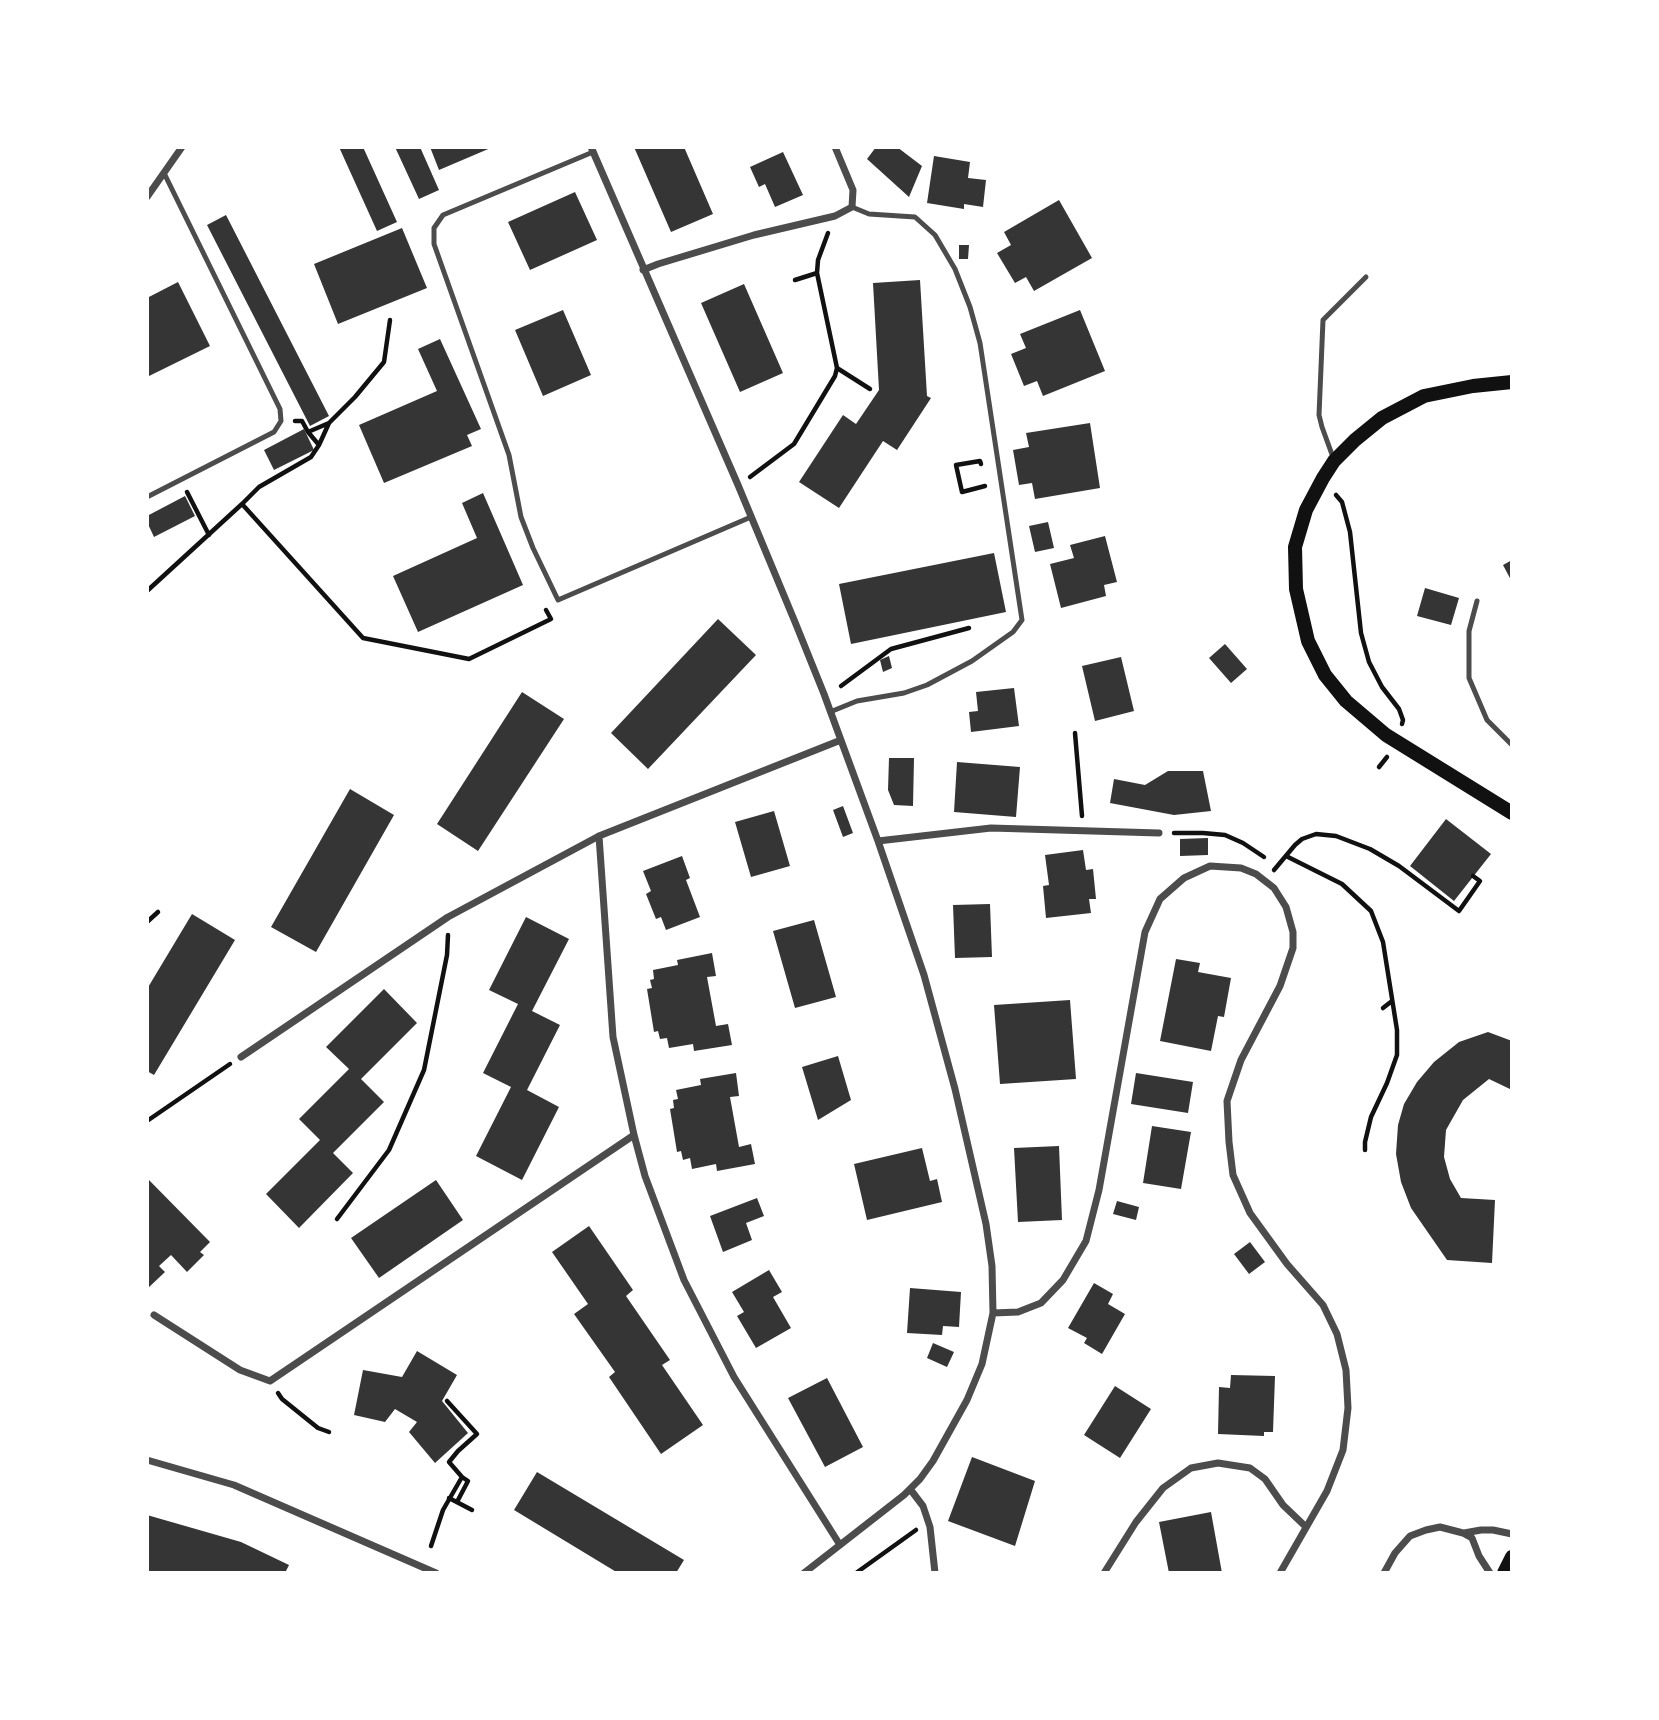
<!DOCTYPE html>
<style>
body{margin:0}
#map{position:relative;width:1659px;height:1720px;overflow:hidden;background:#fff;font-family:Quicksand,sans-serif}
canvas{display:block}
.frame{position:absolute;inset:0;border:149px solid #fff;pointer-events:none}
</style>
<div id="map">
<canvas width="1659" height="1720"></canvas>
<div class="frame"></div>
</div>
<script>
const ctx = document.querySelector('canvas').getContext('2d');
ctx.lineJoin = 'round';
function fillPath(path, color) { ctx.fillStyle = color; ctx.fill(path, 'evenodd'); }
const toPath = rows => new Path2D(rows.map(r => 'M' + r).join(''));
function strokePath(path, color, width, dash) { ctx.strokeStyle = color; ctx.lineWidth = width; ctx.lineCap = dash ? 'butt' : 'round'; ctx.setLineDash(dash || []); ctx.stroke(path); }
const building = toPath([
 [339,147,363,147,397,222,377,231],
 [395,147,420,147,439,190,419,199],
 [430,147,493,147,439,170],
 [634,147,684,147,713,214,671,232],
 [876,147,897,147,922,166,909,197,867,159],
 [783,152,803,195,775,207,765,184,759,187,750,167],
 [934,156,970,162,968,178,986,180,983,207,964,204,964,209,927,203],
 [575,192,597,240,530,270,508,222],
 [1059,200,1092,258,1034,291,1026,277,1015,283,997,253,1011,245,1004,232],
 [226,215,329,416,310,426,207,225],
 [402,228,427,288,338,324,314,264],
 [959,245,969,245,968,259,959,259],
 [920,280,927,396,931,398,897,450,883,441,839,508,799,482,843,415,856,424,879,390,873,283],
 [178,282,210,346,147,377,147,298],
 [744,284,783,373,740,392,701,303],
 [563,310,591,375,543,396,515,330],
 [1080,310,1105,371,1043,396,1037,381,1024,386,1011,354,1026,348,1020,334],
 [440,339,481,429,467,435,472,446,384,483,359,425,437,391,418,349],
 [1090,423,1100,488,1035,499,1032,483,1019,485,1013,450,1029,447,1026,433],
 [304,429,314,450,274,470,264,450],
 [483,493,523,585,418,632,393,576,477,538,462,503],
 [185,496,195,516,154,537,147,522,147,516],
 [1048,522,1054,548,1035,552,1029,526],
 [1105,536,1117,582,1104,585,1106,596,1061,608,1050,564,1074,558,1070,545],
 [994,553,1006,612,851,644,839,584],
 [1512,560,1512,582,1503,565],
 [1425,588,1459,598,1451,625,1417,616],
 [718,619,756,655,648,769,611,733],
 [1225,644,1247,669,1231,683,1209,658],
 [889,656,892,668,883,672,880,660],
 [1121,657,1134,711,1095,721,1082,666],
 [1014,688,1019,726,971,732,969,712,978,711,976,692],
 [522,692,564,719,478,851,437,824],
 [889,758,914,758,913,806,894,805,888,790],
 [957,762,1020,767,1016,817,954,812],
 [1168,771,1203,771,1211,811,1174,815,1110,803,1114,779,1145,785],
 [350,789,394,815,316,952,271,927],
 [843,806,853,833,843,837,833,810],
 [774,811,790,866,751,877,735,822],
 [1446,819,1491,854,1454,901,1410,866],
 [1208,838,1208,855,1180,856,1180,839],
 [1083,850,1086,870,1093,869,1096,899,1089,899,1091,913,1046,918,1043,886,1049,885,1045,855],
 [682,856,690,878,686,880,700,917,666,930,661,917,656,919,646,894,651,891,643,871],
 [990,904,992,957,955,958,953,905],
 [192,914,235,940,154,1075,147,1071,147,989],
 [526,917,569,939,532,1011,560,1025,527,1090,559,1107,522,1180,476,1156,511,1087,483,1073,518,1004,489,990],
 [814,920,836,997,795,1008,773,931],
 [712,953,716,976,707,977,716,1026,728,1024,732,1045,694,1051,693,1044,669,1048,667,1038,660,1039,658,1031,654,1032,647,989,652,988,650,980,654,979,653,970,678,965,677,960],
 [1176,959,1200,963,1198,972,1231,978,1224,1017,1218,1016,1211,1051,1160,1041],
 [384,989,417,1023,361,1079,384,1102,333,1153,353,1173,299,1228,266,1194,320,1140,299,1119,349,1069,326,1047],
 [1070,1000,1076,1079,1000,1084,994,1005],
 [1488,1032,1512,1041,1512,1090,1489,1079,1463,1100,1446,1130,1444,1157,1450,1179,1461,1198,1495,1200,1492,1263,1447,1260,1411,1208,1401,1182,1396,1154,1398,1125,1404,1104,1417,1082,1434,1062,1459,1042],
 [838,1056,851,1100,818,1120,802,1067],
 [736,1073,739,1096,730,1097,739,1147,751,1144,755,1164,717,1171,716,1164,692,1169,690,1158,683,1160,681,1151,677,1152,670,1109,674,1108,673,1100,678,1099,676,1090,701,1085,700,1079],
 [1136,1073,1193,1082,1188,1113,1131,1104],
 [1152,1126,1191,1132,1181,1189,1143,1183],
 [1059,1146,1062,1220,1018,1222,1014,1148],
 [922,1148,930,1181,937,1179,942,1202,867,1220,854,1164],
 [147,1178,210,1242,200,1252,204,1255,187,1272,171,1255,159,1266,165,1272,147,1289],
 [436,1180,463,1220,379,1278,351,1238],
 [757,1198,764,1216,746,1223,752,1240,723,1252,710,1216],
 [1117,1201,1139,1207,1136,1220,1113,1214],
 [589,1226,633,1290,626,1296,670,1360,662,1365,703,1425,661,1454,609,1377,615,1372,574,1314,588,1304,552,1252],
 [1250,1242,1265,1262,1249,1274,1234,1254],
 [769,1270,782,1292,773,1297,791,1328,756,1348,737,1316,744,1312,732,1292],
 [1094,1283,1113,1294,1108,1304,1125,1314,1102,1354,1084,1343,1087,1338,1068,1328],
 [910,1288,961,1292,959,1327,943,1326,942,1335,907,1333],
 [933,1343,954,1352,947,1367,927,1358],
 [417,1351,457,1375,442,1401,468,1433,435,1463,409,1432,417,1422,395,1409,385,1422,354,1415,363,1370,402,1377],
 [1231,1375,1275,1376,1273,1432,1264,1432,1264,1436,1218,1434,1219,1387,1230,1388],
 [827,1378,863,1447,825,1467,788,1398],
 [1115,1386,1151,1409,1120,1458,1084,1435],
 [972,1457,1035,1481,1015,1546,948,1521],
 [537,1472,684,1560,676,1573,618,1573,514,1510],
 [1211,1512,1222,1573,1169,1573,1159,1522],
 [147,1515,241,1542,289,1565,285,1573,147,1573]
]);
const path = toPath([
 [795,280,817,273],
 [837,368,870,389],
 [295,421,302,421,308,432,329,423,355,397,384,362,390,320],
 [308,432,319,445],
 [981,464,980,461,956,465,962,492,985,486],
 [750,477,794,444,835,376,837,368,817,273,818,260,828,233],
 [187,492,209,535],
 [1336,495,1342,502,1350,532,1361,633,1369,662,1382,687,1399,709,1403,720,1402,724],
 [242,504,259,487,311,457,319,445,329,423],
 [147,591,242,504,363,638,469,659,551,619,546,610],
 [841,686,891,649,969,628],
 [1075,733,1082,816],
 [1379,767,1387,757],
 [1174,833,1203,833,1225,835,1243,843,1264,857],
 [1286,856,1342,884,1371,911,1383,942,1397,1030,1397,1055,1387,1083,1371,1117,1365,1142,1365,1150],
 [1274,870,1295,845,1302,839,1316,834,1336,836,1370,849,1399,866,1459,911,1480,881,1473,876],
 [147,922,158,912],
 [1383,1008,1392,1001],
 [147,1121,230,1064],
 [337,1219,389,1150,424,1070,447,955,448,935],
 [278,1393,282,1399,318,1428,329,1432],
 [449,1498,472,1510],
 [457,1502,468,1481,462,1477],
 [431,1546,443,1510,462,1477,449,1462,458,1451,477,1434,447,1401],
 [856,1573,916,1530]
]);
const service = toPath([
 [593,152,443,215,434,228,434,244,509,455,521,517,533,548,558,600,751,517],
 [1334,460,1322,427,1319,415,1323,320,1366,277],
 [147,497,274,432,281,421,280,409,164,173],
 [1477,601,1469,631,1469,678,1487,720,1512,745],
 [830,712,857,701,904,693,927,685,972,661,1013,632,1022,620,980,343,970,307,955,269,935,235,915,217,869,214,852,207]
]);
const minor = toPath([
 [591,147,738,485,795,622,824,694,878,841,924,975,955,1089,986,1224,992,1266,993,1313,982,1364,967,1400,933,1461,920,1479,904,1495,804,1573],
 [147,197,182,147],
 [643,270,658,264,754,235,835,216,852,207,853,190,835,147],
 [599,836,613,1037,634,1135,645,1176,684,1280,734,1377,840,1545],
 [878,841,991,828,1159,833],
 [241,1057,448,917,599,836,841,740],
 [993,1313,1018,1312,1041,1303,1063,1280,1086,1241,1099,1190,1145,932,1160,899,1184,878,1210,866,1241,868,1256,874,1274,888,1286,907,1293,932,1293,948,1280,986,1241,1060,1227,1101,1229,1142,1233,1175,1250,1213,1287,1264,1323,1305,1337,1334,1346,1370,1348,1408,1343,1450,1327,1491,1280,1573],
 [154,1315,240,1370,270,1381,634,1135],
 [147,1460,234,1485,436,1573],
 [910,1489,923,1506,930,1527,935,1573],
 [1464,1533,1481,1530,1493,1530,1512,1534],
 [1104,1573,1136,1522,1163,1488,1191,1468,1218,1463,1250,1468,1265,1479,1283,1505,1306,1527],
 [1384,1573,1395,1553,1410,1536,1426,1530,1440,1527,1463,1533,1472,1538,1479,1556,1490,1573]
]);
const secondary = toPath([
 [1512,382,1473,386,1424,396,1382,418,1355,440,1334,461,1323,478,1306,510,1295,547,1296,589,1308,641,1325,675,1346,701,1386,735,1512,813],
 [1504,1573,1512,1557]
]);
fillPath(building, '#353535');
strokePath(path, '#111', 4.5);
strokePath(service, '#4c4c4c', 5);
strokePath(minor, '#4c4c4c', 7);
strokePath(secondary, '#111', 14);
</script>
